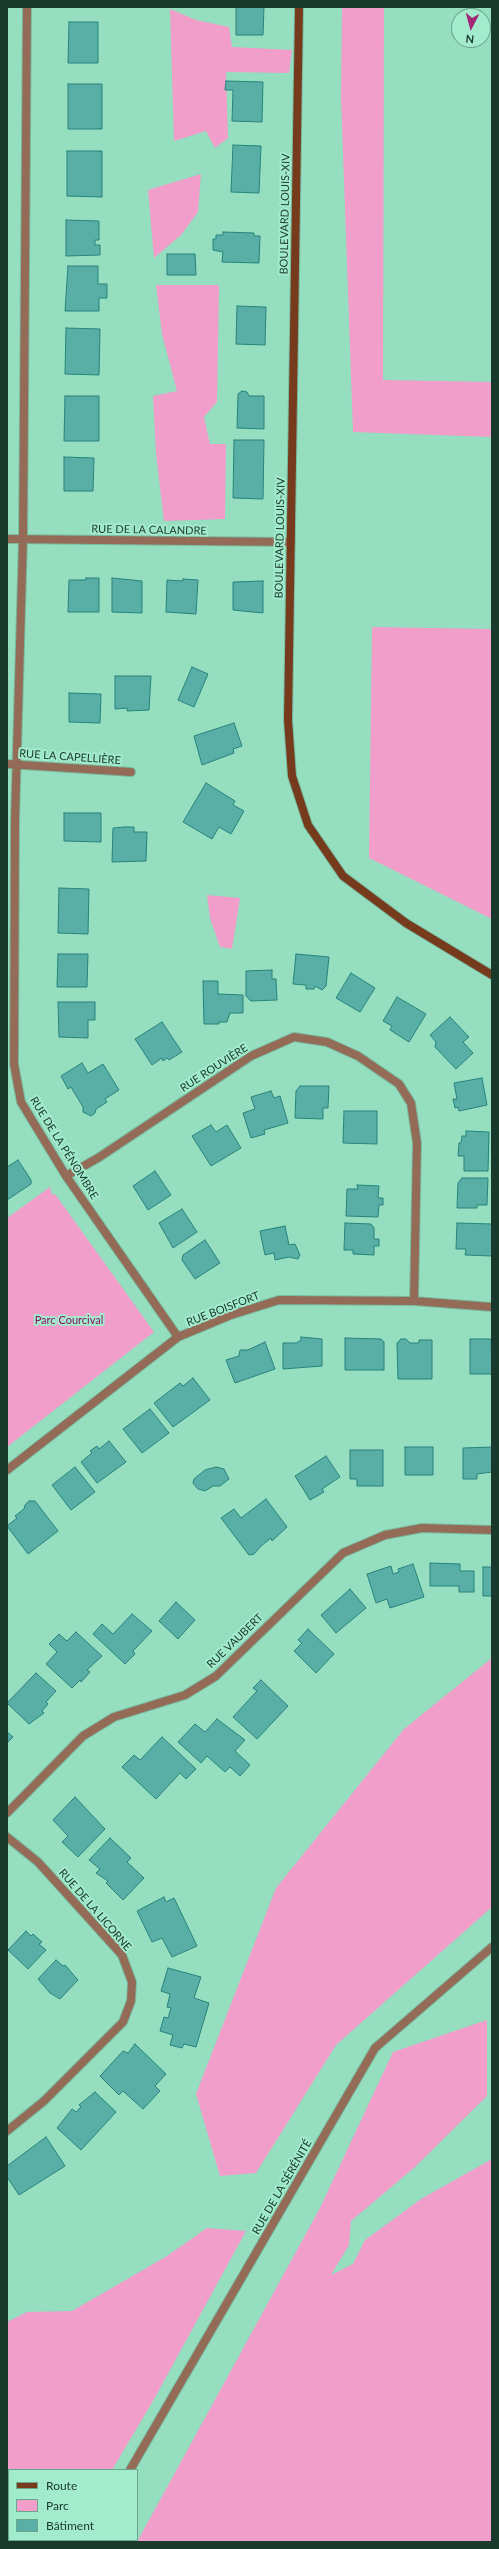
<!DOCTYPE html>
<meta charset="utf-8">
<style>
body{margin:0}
#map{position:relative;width:499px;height:2549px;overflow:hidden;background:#95debf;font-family:Lato,sans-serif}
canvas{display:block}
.frame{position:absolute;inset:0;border:8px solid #1a392d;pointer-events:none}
.legend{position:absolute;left:8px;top:2469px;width:130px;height:72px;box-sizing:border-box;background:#a2ebcc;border:1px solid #6ca48c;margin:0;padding:5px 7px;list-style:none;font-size:12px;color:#1a392d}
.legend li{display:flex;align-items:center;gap:8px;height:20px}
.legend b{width:20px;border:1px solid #6ca48c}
.north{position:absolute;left:451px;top:8px;width:40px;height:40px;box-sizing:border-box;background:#a2ebcc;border:1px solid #6ca48c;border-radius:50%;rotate:186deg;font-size:11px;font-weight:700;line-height:16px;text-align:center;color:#1a392d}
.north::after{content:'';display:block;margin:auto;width:14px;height:18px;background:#a42677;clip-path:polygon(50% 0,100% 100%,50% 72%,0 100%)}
</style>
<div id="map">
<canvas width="499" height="2549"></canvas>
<div class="frame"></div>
<ul class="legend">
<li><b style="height:5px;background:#763b1d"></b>Route</li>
<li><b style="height:11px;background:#f19ecb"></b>Parc</li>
<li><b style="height:11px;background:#59afa6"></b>Bâtiment</li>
</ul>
<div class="north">N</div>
</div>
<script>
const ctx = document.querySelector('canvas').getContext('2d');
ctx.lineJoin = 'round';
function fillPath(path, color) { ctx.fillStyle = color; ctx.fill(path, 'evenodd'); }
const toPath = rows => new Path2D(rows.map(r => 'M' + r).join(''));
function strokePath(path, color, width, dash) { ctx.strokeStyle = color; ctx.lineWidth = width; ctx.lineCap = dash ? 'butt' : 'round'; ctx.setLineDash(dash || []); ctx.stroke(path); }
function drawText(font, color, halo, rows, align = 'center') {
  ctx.font = font + ' Lato,sans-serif'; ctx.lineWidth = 4; ctx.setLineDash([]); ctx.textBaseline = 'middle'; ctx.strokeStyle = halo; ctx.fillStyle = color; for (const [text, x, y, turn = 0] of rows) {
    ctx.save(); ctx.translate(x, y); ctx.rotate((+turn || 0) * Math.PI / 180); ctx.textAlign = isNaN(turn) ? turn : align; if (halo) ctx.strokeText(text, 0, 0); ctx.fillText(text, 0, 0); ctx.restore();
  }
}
const green = toPath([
 [342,7,384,7,383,380,492,382,492,437,353,432,341,97],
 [170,9,196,20,229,27,232,47,292,50,289,73,226,72,228,138,215,148,206,131,174,141],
 [201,174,198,212,181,235,154,258,148,190],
 [156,285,219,285,217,402,204,417,210,444,226,444,225,519,164,521,156,454,153,396,177,391,162,334],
 [372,627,492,629,492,919,369,858],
 [207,895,240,898,232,949,220,947,210,918],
 [50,1187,52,1195,55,1194,154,1332,7,1447,7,1218],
 [492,1658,492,1907,336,2045,256,2173,220,2176,196,2094,276,1888,404,1729],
 [487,2020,487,2096,415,2167,351,2221,349,2245,331,2275,353,2264,365,2240,421,2199,492,2159,492,2542,137,2542,320,2208,393,2052],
 [207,2228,246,2231,153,2401,112,2470,9,2470,9,2480,7,2479,7,2322,27,2312,72,2311,167,2256]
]);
const building = toPath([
 [236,7,264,7,263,35,236,35,236,7],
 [69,22,98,22,98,63,68,63,69,22],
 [226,81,263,82,262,122,232,121,233,90,225,90,226,81],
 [68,84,102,84,102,129,68,129,68,84],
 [233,145,261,146,259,193,231,192,233,145],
 [67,151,102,151,102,197,67,196,67,151],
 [66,220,99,221,99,240,95,240,95,245,100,245,100,255,66,256,66,220],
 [223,232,254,233,254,236,260,236,259,263,222,262,223,252,213,250,213,239,216,239,216,235,223,235,223,232],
 [167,254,195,254,196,275,167,275,167,254],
 [68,266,98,266,98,284,107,284,107,298,99,298,99,311,65,311,68,266],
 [237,306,266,307,265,345,236,344,237,306],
 [66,328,100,329,99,375,65,374,66,328],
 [242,391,247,392,249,396,264,396,264,429,237,428,238,394,242,391],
 [65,396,99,396,99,441,64,441,65,396],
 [234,440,264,440,263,499,233,498,234,440],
 [64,457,94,458,93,491,64,491,64,457],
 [86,578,99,578,99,612,68,612,69,580,86,580,86,578],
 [112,578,142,581,142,613,112,612,112,578],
 [183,579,198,580,196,614,166,612,167,580,183,581,183,579],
 [263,581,263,613,233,610,233,582,263,581],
 [192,667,208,674,194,707,178,700,192,667],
 [115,676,151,676,149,710,127,711,127,708,115,709,115,676],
 [69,693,101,694,100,723,69,722,69,693],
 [234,723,242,746,233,749,234,753,202,765,194,736,234,723],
 [206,783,235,801,233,805,244,811,231,834,219,827,212,839,183,822,206,783],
 [64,813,101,813,101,842,64,841,64,813],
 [125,827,134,827,134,832,147,832,146,861,112,862,113,828,125,827],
 [59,888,89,889,88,934,58,933,59,888],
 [58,954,88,954,87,987,57,987,58,954],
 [296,954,329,957,326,986,322,990,315,986,314,989,306,989,306,985,293,984,296,954],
 [272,970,272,979,276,979,277,1000,251,1001,246,996,246,971,272,970],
 [351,973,375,988,360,1012,336,998,351,973],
 [203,981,218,981,218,994,243,995,243,1013,230,1013,227,1022,219,1022,219,1024,204,1024,203,981],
 [397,997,426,1014,409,1042,390,1030,392,1026,383,1021,397,997],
 [58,1002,95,1002,95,1020,88,1020,88,1038,59,1037,58,1002],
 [450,1017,469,1037,463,1042,473,1053,456,1069,435,1047,436,1042,430,1035,450,1017],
 [162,1022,182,1052,169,1060,167,1058,163,1061,162,1058,152,1065,135,1039,162,1022],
 [82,1063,88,1073,103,1064,119,1090,105,1099,107,1102,96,1109,95,1113,91,1116,83,1112,83,1107,71,1087,68,1089,61,1076,82,1063],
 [482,1078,487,1105,459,1111,458,1107,455,1108,453,1099,457,1099,454,1083,482,1078],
 [300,1086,329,1086,328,1108,323,1108,323,1119,295,1118,296,1091,300,1086],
 [271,1091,274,1098,280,1096,288,1123,264,1130,265,1134,251,1138,243,1113,255,1109,251,1097,271,1091],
 [344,1111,377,1111,377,1144,343,1143,344,1111],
 [211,1125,216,1132,227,1125,241,1148,211,1166,192,1136,211,1125],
 [466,1131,489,1132,488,1171,464,1171,464,1156,458,1156,459,1143,461,1143,462,1136,466,1136,466,1131],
 [18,1160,31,1180,31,1184,7,1200,7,1167,18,1160],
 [155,1171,171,1195,148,1210,133,1186,155,1171],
 [462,1178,488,1178,487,1205,477,1205,477,1208,457,1208,458,1183,462,1178],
 [357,1185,379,1186,378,1198,383,1198,383,1205,379,1205,378,1217,346,1216,347,1189,358,1189,357,1185],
 [182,1209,197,1232,173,1248,159,1223,182,1209],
 [345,1223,371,1224,374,1228,374,1239,379,1239,379,1246,374,1246,374,1255,353,1254,353,1250,344,1250,345,1223],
 [457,1223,492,1224,492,1256,465,1255,466,1249,456,1249,457,1223],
 [285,1226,289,1245,295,1244,300,1255,298,1259,289,1257,275,1260,274,1253,265,1255,260,1231,285,1226],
 [205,1240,220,1263,195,1279,182,1260,183,1255,205,1240],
 [301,1337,322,1339,322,1366,283,1369,283,1343,296,1343,301,1340,301,1337],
 [345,1338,381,1339,384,1342,384,1370,345,1370,345,1338],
 [401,1339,406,1339,410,1343,419,1343,419,1340,432,1340,432,1379,398,1379,397,1343,401,1339],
 [470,1339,491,1339,492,1374,470,1374,470,1339],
 [265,1342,275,1369,235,1383,226,1360,239,1356,240,1350,248,1350,265,1342],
 [193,1378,210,1400,173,1427,154,1403,180,1383,183,1386,193,1378],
 [150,1409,169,1433,142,1453,123,1429,150,1409],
 [109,1441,126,1462,97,1483,81,1462,92,1453,90,1451,97,1446,99,1449,109,1441],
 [405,1447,433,1447,433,1475,405,1475,405,1447],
 [492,1447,492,1472,477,1474,477,1479,463,1479,463,1448,492,1447],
 [350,1450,383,1450,383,1486,357,1486,357,1479,350,1479,350,1450],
 [326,1456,340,1477,322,1489,324,1492,310,1500,295,1476,326,1456],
 [75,1467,95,1492,71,1510,52,1485,75,1467],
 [216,1467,224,1469,229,1479,220,1486,213,1486,205,1491,198,1489,193,1483,194,1479,205,1470,216,1467],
 [266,1499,287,1527,272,1541,271,1538,261,1546,254,1554,249,1555,221,1518,234,1509,241,1518,266,1499],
 [29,1501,35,1501,58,1531,28,1554,7,1526,17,1518,15,1516,24,1509,25,1505,29,1501],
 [430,1563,460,1564,460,1571,474,1571,474,1592,459,1592,459,1586,430,1586,430,1563],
 [413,1564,424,1597,390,1608,387,1599,376,1603,367,1574,391,1566,393,1574,399,1572,398,1569,413,1564],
 [483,1567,492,1567,492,1596,483,1596,483,1567],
 [350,1589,366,1608,336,1633,321,1615,350,1589],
 [176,1602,195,1620,178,1639,159,1621,176,1602],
 [132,1614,152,1631,133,1651,135,1654,125,1664,93,1634,102,1624,113,1634,132,1614],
 [308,1629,334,1654,316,1673,294,1651,302,1643,298,1640,308,1629],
 [76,1632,102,1656,87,1670,90,1672,81,1682,80,1680,72,1688,46,1664,57,1652,49,1644,59,1634,67,1641,76,1632],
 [36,1673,56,1691,46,1702,48,1704,42,1711,44,1713,29,1724,7,1703,36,1673],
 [261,1680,288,1706,257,1739,233,1717,257,1691,253,1688,261,1680],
 [217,1719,245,1740,235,1751,250,1765,240,1776,230,1767,225,1772,207,1756,201,1763,178,1742,195,1724,205,1732,217,1719],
 [7,1732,13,1737,7,1743,7,1732],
 [162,1737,196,1769,186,1779,180,1773,156,1799,122,1767,134,1755,140,1760,162,1737],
 [75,1797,105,1829,78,1857,62,1842,68,1836,53,1820,75,1797],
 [110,1838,131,1858,127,1862,144,1878,123,1900,106,1883,108,1881,96,1873,100,1869,89,1860,110,1838],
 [164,1897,166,1902,174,1898,197,1946,172,1957,162,1938,152,1942,137,1911,164,1897],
 [26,1931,31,1936,33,1934,42,1942,39,1944,46,1950,28,1969,8,1950,26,1931],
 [56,1960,63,1966,65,1965,78,1980,60,1999,50,1993,38,1979,56,1960],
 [168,1968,201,1977,194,1998,209,2003,196,2047,184,2044,182,2048,170,2045,173,2035,160,2031,164,2017,168,2018,171,2008,167,2007,170,1994,161,1991,168,1968],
 [135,2044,166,2074,155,2086,160,2091,143,2109,123,2091,119,2095,100,2076,123,2051,128,2053,135,2044],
 [95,2092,116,2112,81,2150,57,2128,72,2109,76,2112,81,2107,79,2105,95,2092],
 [46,2137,65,2166,19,2195,7,2177,7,2166,46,2137]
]);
const street = toPath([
 [27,7,23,539,15,820,14,1064,21,1102,66,1176,178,1337],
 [7,539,291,542],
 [7,764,131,772],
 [66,1176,98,1158,251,1056,294,1037,327,1042,358,1056,399,1084,411,1103,417,1143,414,1301],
 [7,1470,178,1337,231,1315,279,1300,414,1301,492,1307],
 [7,1813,83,1736,114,1717,185,1695,216,1676,343,1553,385,1535,422,1528,492,1530],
 [7,1837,38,1862,122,1955,132,1982,131,2001,123,2022,44,2101,7,2131],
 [130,2470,375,2048,492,1947],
 [82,2542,84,2540]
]);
const secondary = toPath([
 [299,7,288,720,292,776,308,825,343,876,406,923,492,975]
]);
const streetNames = [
 ["BOULEVARD LOUIS-XIV",285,214,-89],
 ["RUE DE LA CALANDRE",149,530,1],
 ["BOULEVARD LOUIS-XIV",280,538,-89],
 ["RUE LA CAPELLIÈRE",70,757,4],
 ["RUE ROUVIÈRE",214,1068,-33],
 ["RUE DE LA PÉNOMBRE",64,1148,58],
 ["RUE BOISFORT",223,1309,-21],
 ["RUE VAUBERT",235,1641,-44],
 ["RUE DE LA LICORNE",95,1910,49],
 ["RUE DE LA SÉRÉNITÉ",282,2187,-60]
];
const parkNames = [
 ["Parc Courcival",69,1320]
];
fillPath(green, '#f19ecb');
fillPath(building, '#59afa6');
strokePath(building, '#27837b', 1);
strokePath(street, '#7aba9f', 10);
strokePath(secondary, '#7aba9f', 10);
strokePath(street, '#946b57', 8);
strokePath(secondary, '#763b1d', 8);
drawText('11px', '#1a392d', '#a2ebcc', streetNames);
drawText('11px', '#871160', '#a2ebcc', parkNames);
</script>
